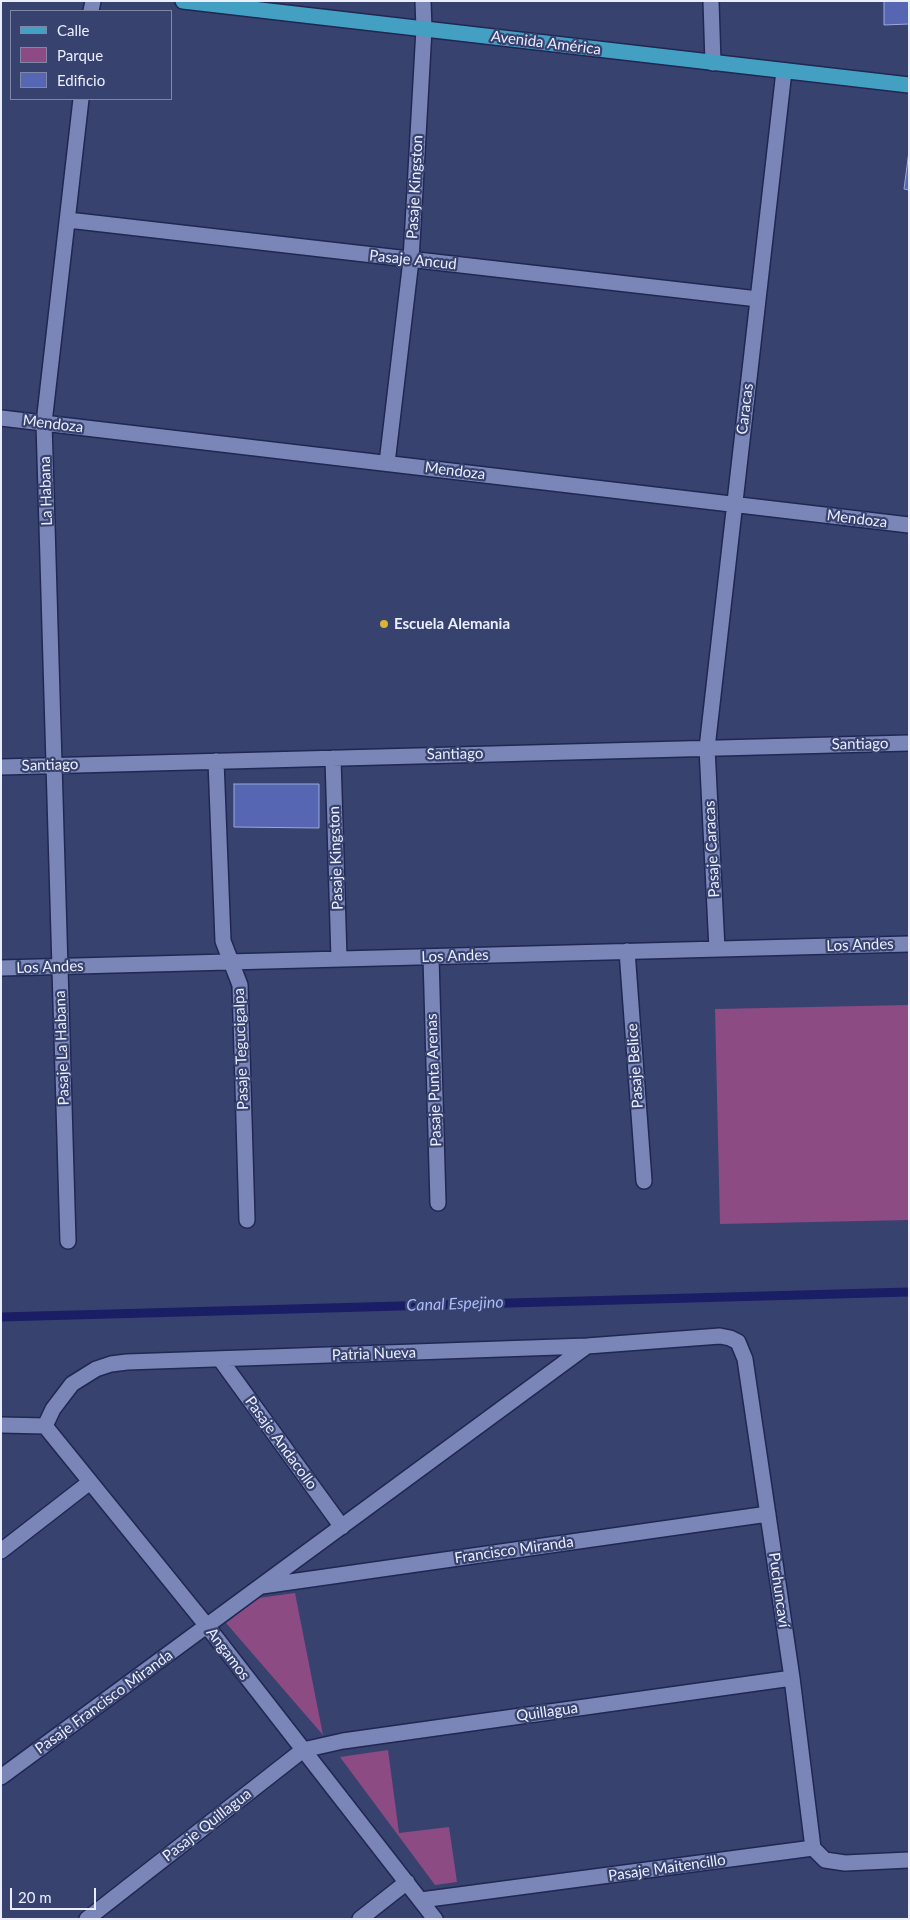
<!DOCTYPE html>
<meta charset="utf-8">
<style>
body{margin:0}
#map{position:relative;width:910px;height:1920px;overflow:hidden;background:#38426f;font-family:Lato,sans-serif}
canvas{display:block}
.frame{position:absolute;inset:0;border:2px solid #eaeeff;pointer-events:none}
.legend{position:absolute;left:10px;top:10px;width:162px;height:90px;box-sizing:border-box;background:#38426f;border:1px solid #7f87a9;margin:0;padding:6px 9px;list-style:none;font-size:15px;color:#eaeeff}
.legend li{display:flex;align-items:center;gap:10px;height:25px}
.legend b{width:25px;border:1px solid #7f87a9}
.scale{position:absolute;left:10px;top:1888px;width:86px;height:22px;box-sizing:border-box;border:2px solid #eaeeff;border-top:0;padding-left:6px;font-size:15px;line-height:18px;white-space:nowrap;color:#eaeeff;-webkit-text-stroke:4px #38426f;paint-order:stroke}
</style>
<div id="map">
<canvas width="910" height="1920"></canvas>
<div class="frame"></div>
<ul class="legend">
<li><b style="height:6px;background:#44a0c3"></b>Calle</li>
<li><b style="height:14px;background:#8c4b82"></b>Parque</li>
<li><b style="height:14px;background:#5766b3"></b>Edificio</li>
</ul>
<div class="scale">20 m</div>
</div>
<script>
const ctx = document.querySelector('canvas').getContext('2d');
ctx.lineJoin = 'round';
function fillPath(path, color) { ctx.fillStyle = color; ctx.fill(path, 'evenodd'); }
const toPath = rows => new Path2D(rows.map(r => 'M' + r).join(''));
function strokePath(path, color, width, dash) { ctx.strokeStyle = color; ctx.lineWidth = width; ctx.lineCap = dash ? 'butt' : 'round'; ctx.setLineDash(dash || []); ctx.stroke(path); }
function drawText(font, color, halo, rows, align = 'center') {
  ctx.font = font + ' Lato,sans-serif'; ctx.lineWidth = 4.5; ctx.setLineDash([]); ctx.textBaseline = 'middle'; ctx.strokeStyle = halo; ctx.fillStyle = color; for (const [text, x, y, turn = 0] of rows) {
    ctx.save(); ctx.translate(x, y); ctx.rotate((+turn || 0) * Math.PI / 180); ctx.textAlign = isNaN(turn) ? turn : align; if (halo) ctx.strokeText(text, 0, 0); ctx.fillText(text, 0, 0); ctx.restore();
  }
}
const green = toPath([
 [909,1005,909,1220,720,1224,715,1009],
 [295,1593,323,1735,226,1623,258,1598],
 [388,1750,399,1833,449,1827,457,1882,435,1885,340,1757]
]);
const stream = toPath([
 [1,1317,909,1292]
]);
const building = toPath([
 [884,1,909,1,909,24,884,25,884,1],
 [909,151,909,190,904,189,909,151],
 [234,784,319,784,319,828,234,827,234,784]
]);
const minor = toPath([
 [711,1,713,63],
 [91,11,93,1],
 [68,220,758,299],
 [1,418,909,525],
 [387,463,411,260,424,29,423,1],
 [333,758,339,959],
 [216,761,223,941,240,985,247,1220],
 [1,767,909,743],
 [717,949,707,748,784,71],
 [627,951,644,1181],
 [431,957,438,1203],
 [1,968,909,944],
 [68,1241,44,423,81,99],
 [220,1359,342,1527],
 [1,1425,45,1426],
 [45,1426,53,1409,72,1384,96,1369,111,1364,127,1362,587,1346,720,1336,730,1338,738,1342,745,1359,792,1678,813,1848],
 [45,1426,207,1626,435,1919],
 [1,1551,90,1482],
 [262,1586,768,1514],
 [1,1777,587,1346],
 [813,1848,825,1860,845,1863,909,1860],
 [421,1900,813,1848],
 [87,1919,303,1750,343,1741,792,1678],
 [360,1919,407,1882]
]);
const major = toPath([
 [183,1,909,85]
]);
const markers = [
 [384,624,5,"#d7b434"]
];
const streetNames = [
 ["Avenida América",546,43,7],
 ["Pasaje Kingston",415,187,-87],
 ["Pasaje Ancud",413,260,6],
 ["Caracas",745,409,-83],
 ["Mendoza",53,424,7],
 ["Mendoza",455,471,7],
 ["La Habana",46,491,-92],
 ["Mendoza",857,519,7],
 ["Santiago",860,744,-1],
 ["Santiago",455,754,-1],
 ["Santiago",50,765,-2],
 ["Pasaje Caracas",712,849,-93],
 ["Pasaje Kingston",336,858,-92],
 ["Los Andes",860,945,-2],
 ["Los Andes",455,956,-2],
 ["Los Andes",50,967,-2],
 ["Pasaje La Habana",62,1048,-92],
 ["Pasaje Tegucigalpa",241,1049,-92],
 ["Pasaje Belice",635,1066,-94],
 ["Pasaje Punta Arenas",434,1080,-92],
 ["Patria Nueva",374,1354,-2],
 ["Pasaje Andacollo",281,1443,54],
 ["Francisco Miranda",514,1550,-8],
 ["Puchuncaví",779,1590,82],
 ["Angamos",228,1654,53],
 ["Pasaje Francisco Miranda",104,1702,-36],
 ["Quillagua",547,1712,-8],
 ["Pasaje Quillagua",207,1825,-38],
 ["Pasaje Maitencillo",667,1868,-8]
];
const poiNames = [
 ["Escuela Alemania",394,624]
];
const waterNames = [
 ["Canal Espejino",455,1304,-2]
];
fillPath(green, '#8c4b82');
strokePath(stream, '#1a1e64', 9);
fillPath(building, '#5766b3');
strokePath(building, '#9ba8dc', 1);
strokePath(minor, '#202752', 18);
strokePath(major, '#202752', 18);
strokePath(minor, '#7986b7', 15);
strokePath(major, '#44a0c3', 15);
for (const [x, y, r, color] of markers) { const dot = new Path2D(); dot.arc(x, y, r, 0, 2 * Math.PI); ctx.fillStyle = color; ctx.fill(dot); strokePath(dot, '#38426f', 2); }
drawText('15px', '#eaeeff', '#38426f', streetNames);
drawText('bold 15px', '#eaeeff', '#38426f', poiNames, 'left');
drawText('italic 16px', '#abbbf9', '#38426f', waterNames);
</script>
